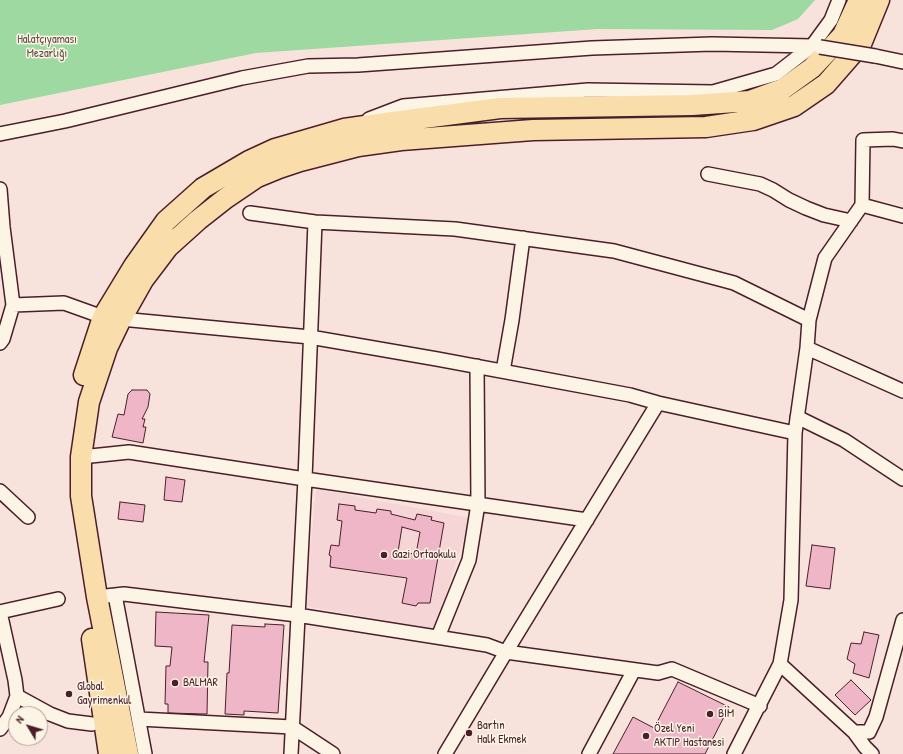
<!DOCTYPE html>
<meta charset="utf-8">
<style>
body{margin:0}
#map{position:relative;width:903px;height:754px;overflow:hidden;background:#f8e2dc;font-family:"Patrick Hand",sans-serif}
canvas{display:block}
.north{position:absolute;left:8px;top:706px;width:40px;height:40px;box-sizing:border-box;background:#fcf5e5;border:1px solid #b59f9b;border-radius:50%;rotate:308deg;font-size:11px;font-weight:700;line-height:16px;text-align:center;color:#4a1f2b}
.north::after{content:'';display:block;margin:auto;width:14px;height:18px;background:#4a1f2b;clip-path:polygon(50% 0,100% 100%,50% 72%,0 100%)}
</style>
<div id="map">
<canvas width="903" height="754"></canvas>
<div class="north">N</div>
</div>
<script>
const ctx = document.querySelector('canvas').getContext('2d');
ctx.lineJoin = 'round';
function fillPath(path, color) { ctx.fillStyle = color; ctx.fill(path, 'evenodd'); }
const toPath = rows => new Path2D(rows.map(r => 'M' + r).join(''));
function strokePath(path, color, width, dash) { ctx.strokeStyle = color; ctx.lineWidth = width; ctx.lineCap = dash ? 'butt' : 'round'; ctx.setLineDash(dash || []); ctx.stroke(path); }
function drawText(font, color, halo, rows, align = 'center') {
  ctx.font = font + ' "Patrick Hand",sans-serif'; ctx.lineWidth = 3; ctx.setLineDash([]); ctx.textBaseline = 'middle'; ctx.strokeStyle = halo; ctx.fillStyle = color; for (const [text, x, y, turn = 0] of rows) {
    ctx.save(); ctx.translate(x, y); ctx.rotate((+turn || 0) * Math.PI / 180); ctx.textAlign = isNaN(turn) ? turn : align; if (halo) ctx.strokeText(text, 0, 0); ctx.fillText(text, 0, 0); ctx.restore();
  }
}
const built = toPath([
 [316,489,470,518,435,629,305,606]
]);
const green = toPath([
 [0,0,815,0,798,19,772,30,598,29,256,53,0,105]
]);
const building = toPath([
 [132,390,147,390,150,394,148,407,142,419,145,419,143,427,146,427,143,443,112,437,118,414,124,415,128,394,132,390],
 [166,477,185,480,182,502,164,500,166,477],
 [120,502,145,505,143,522,118,519,120,502],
 [339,504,355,506,355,510,376,513,377,509,391,511,391,514,415,520,417,514,432,517,431,520,444,523,430,603,418,603,416,606,402,603,407,578,330,567,331,556,329,555,331,545,339,546,342,521,337,520,339,504],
 [402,527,420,532,416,554,398,552,402,527],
 [812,545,835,548,830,589,806,586,812,545],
 [156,612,209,615,204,662,208,662,207,714,168,713,168,704,165,704,166,666,170,666,172,647,155,646,156,612],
 [265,624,284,625,278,713,244,711,244,715,225,714,227,673,229,673,232,625,265,627,265,624],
 [864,632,879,635,869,678,853,673,855,664,847,659,851,643,861,644,864,632],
 [851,680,871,700,855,715,835,695,851,680],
 [678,682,729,707,705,754,613,754,633,717,654,728,678,682]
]);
const minor = toPath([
 [875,56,903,62],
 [369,119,403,106,588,90,713,92,776,74,812,46,831,20,839,0],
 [0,134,65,121,242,78,308,66,358,65,592,48,712,44,812,46,820,47],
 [708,174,760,184,773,190,789,200,806,208,824,215,851,221],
 [0,189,3,227,13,305,3,339,0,343],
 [862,205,903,216],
 [250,213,315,222,455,229,614,251,734,283,809,320],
 [13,305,64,303,103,317],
 [121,319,310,337,437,359,630,395,658,403,795,433],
 [807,348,903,391],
 [503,371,512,320,523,238],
 [797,417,844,440,903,479],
 [81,457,129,452,305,479,587,520],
 [0,491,28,517],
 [115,595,145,754],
 [97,597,124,594,297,615,487,645,506,652,658,673,672,669,760,706],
 [0,612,15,680,17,696,9,717,0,729],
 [0,612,58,599],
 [438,637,469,560,478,504,477,366],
 [780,664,854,732,869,732,876,717,903,620],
 [17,696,50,714,68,721,92,724],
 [139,719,292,727,333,754],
 [854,732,865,747,872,754],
 [291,754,305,479,315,222],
 [445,754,506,652,658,403],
 [589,754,634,670],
 [734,754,780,664,791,600,795,433,807,348,809,320,825,258,862,205,863,140,893,139,903,141]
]);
const highway = toPath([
 [84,375,103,317,134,266,166,221,203,188,249,161,275,149,344,129,393,122,500,108,692,105,750,101,783,89,812,68,843,35,859,0],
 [92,639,109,754],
 [128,754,97,597,81,496,81,457,89,402,107,348,121,319,143,280,168,247,198,220,226,198,257,177,279,168,300,161,358,146,401,140,533,130,706,127,753,120,794,106,826,84,861,44,879,0]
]);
const minorBridge = toPath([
 [820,47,875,56]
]);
const markers = [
 [384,555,4,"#4a1f2b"],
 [175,683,4,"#4a1f2b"],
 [69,694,4,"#4a1f2b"],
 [710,714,4,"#4a1f2b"],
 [469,733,4,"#4a1f2b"],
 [646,736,4,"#4a1f2b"]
];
const parkNames = [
 ["Halatçıyaması",47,40],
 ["Mezarlığı",47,54]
];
const poiNames = [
 ["Gazi Ortaokulu",392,555],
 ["BALMAR",183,683],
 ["Global",77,687],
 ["Gayrimenkul",77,701],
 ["BİM",718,714],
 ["Bartın",477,726],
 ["Halk Ekmek",477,740],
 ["Özel Yeni",654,729],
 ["AKTIP Hastanesi",654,743]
];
fillPath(built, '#f5d5d6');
fillPath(green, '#9dd9a0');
fillPath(building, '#efb6c8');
strokePath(building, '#4a1f2b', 1);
strokePath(minor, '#4a1f2b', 16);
strokePath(highway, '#4a1f2b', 23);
strokePath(minor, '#fcf5e5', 13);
strokePath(highway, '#f9deab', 20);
strokePath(minorBridge, '#4a1f2b', 16, []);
strokePath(minorBridge, '#fcf5e5', 13);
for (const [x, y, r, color] of markers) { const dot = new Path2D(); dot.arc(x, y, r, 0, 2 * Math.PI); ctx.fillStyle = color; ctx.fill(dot); strokePath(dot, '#fcf5e5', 1.5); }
drawText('12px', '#5f4e48', '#fcf5e5', parkNames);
drawText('12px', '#4a1f2b', '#fcf5e5', poiNames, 'left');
</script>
